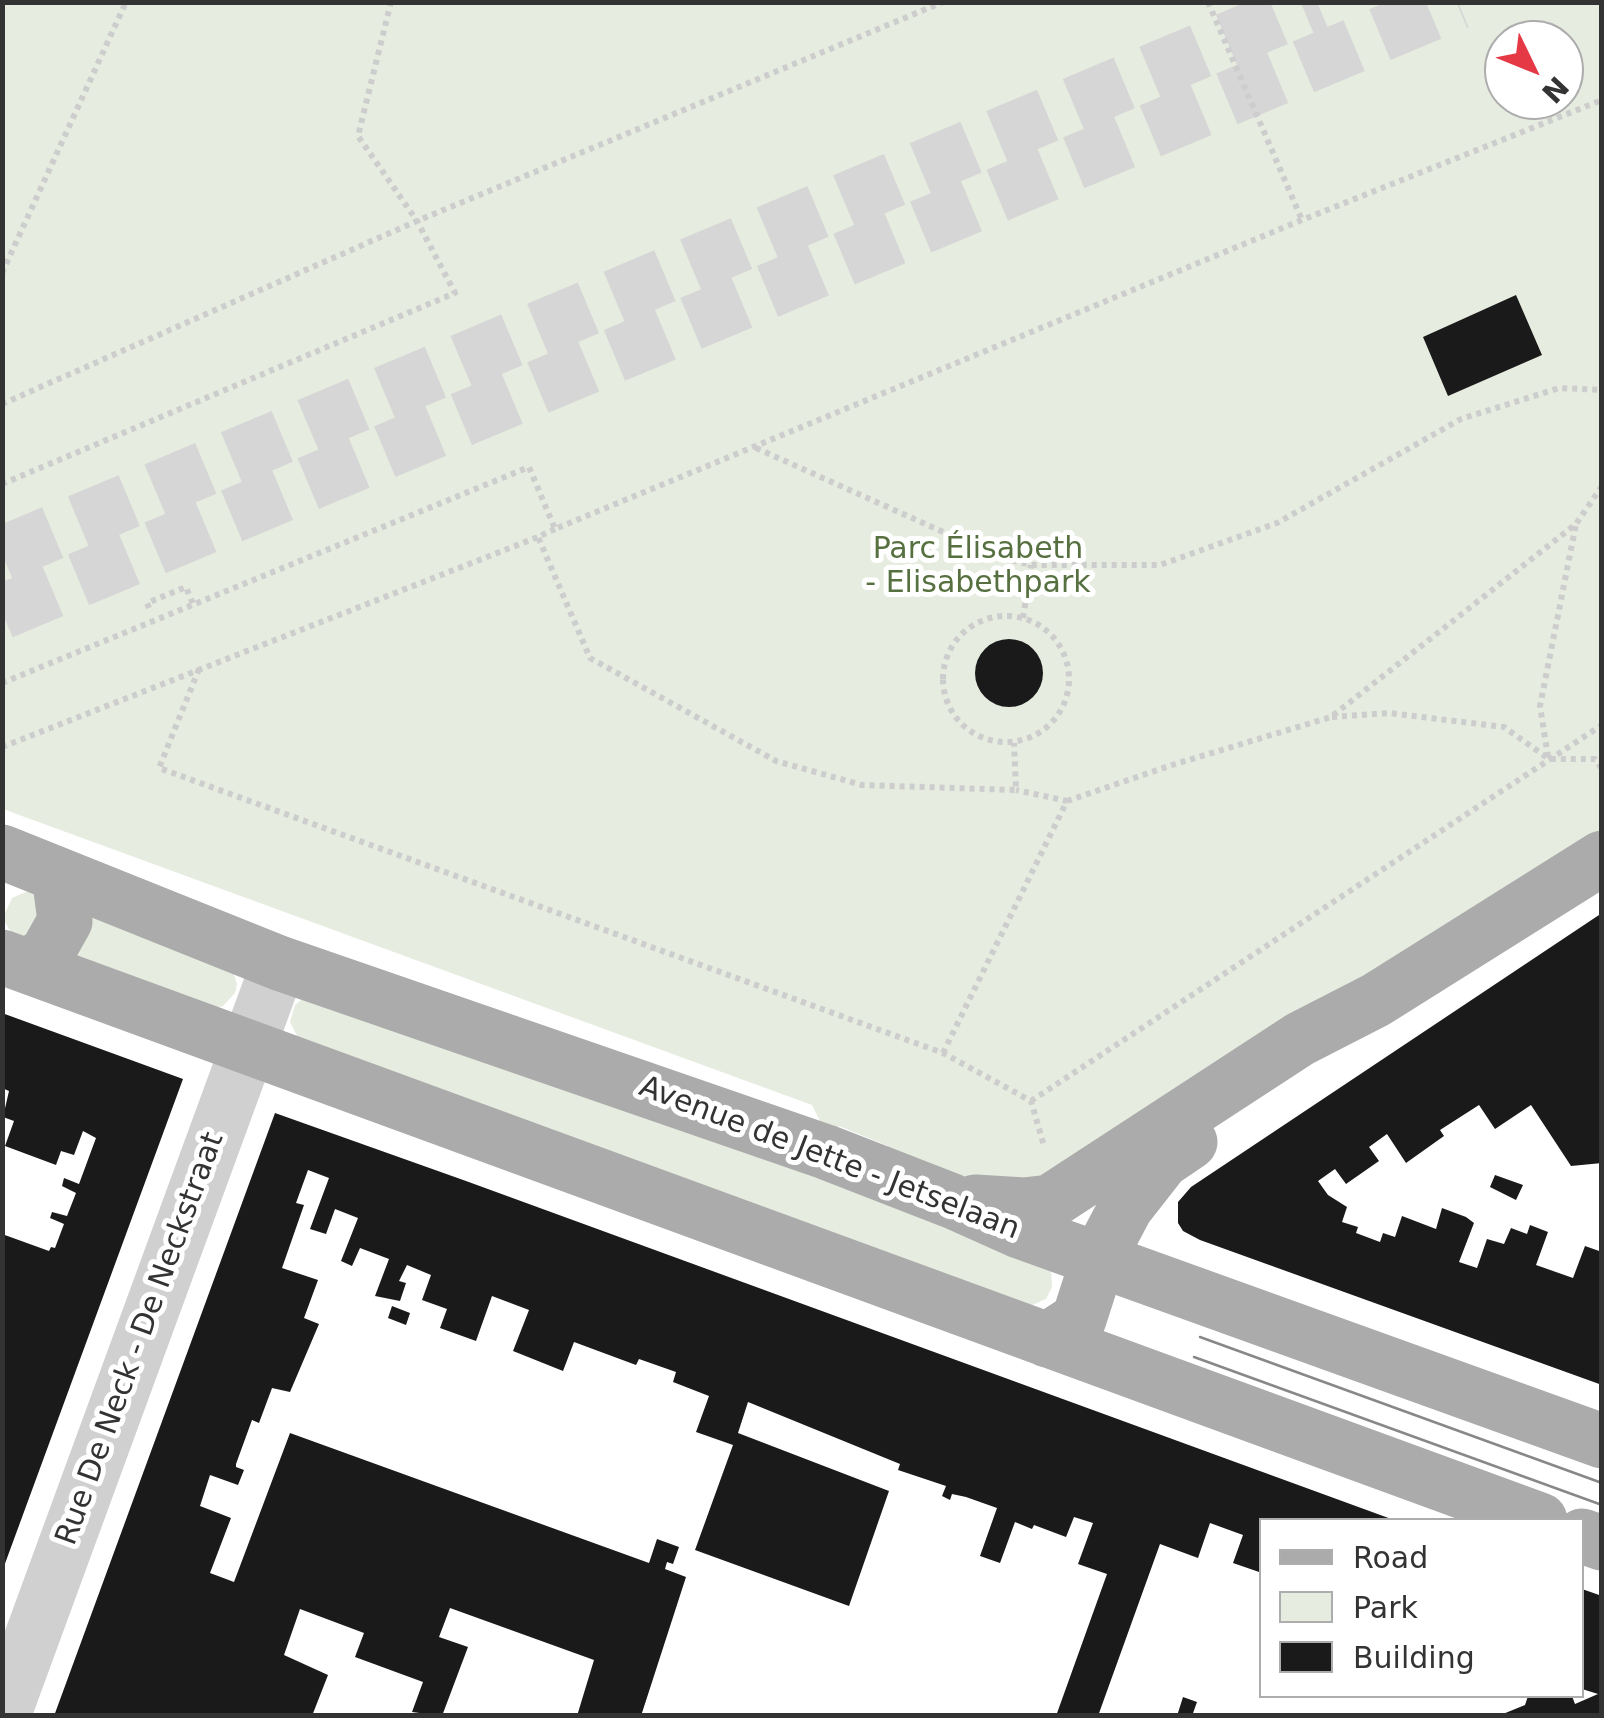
<!DOCTYPE html>
<meta charset="utf-8">
<style>
body{margin:0}
#map{position:relative;width:1604px;height:1718px;overflow:hidden;background:#fff;font-family:"DejaVu Sans",sans-serif}
canvas{display:block}
.frame{position:absolute;inset:0;border:5px solid #333;pointer-events:none}
.legend{position:absolute;left:1259px;top:1518px;width:325px;height:180px;box-sizing:border-box;background:#fff;border:2px solid #adadad;margin:0;padding:12px 18px;list-style:none;font-size:30px;color:#333}
.legend li{display:flex;align-items:center;gap:20px;height:50px}
.legend b{width:50px;border:2px solid #adadad}
.north{position:absolute;left:1484px;top:20px;width:100px;height:100px;box-sizing:border-box;background:#fff;border:2px solid #adadad;border-radius:50%;rotate:133deg;font-size:28px;font-weight:700;line-height:40px;text-align:center;color:#333}
.north::after{content:'';display:block;margin:auto;width:35px;height:45px;background:#e63946;clip-path:polygon(50% 0,100% 100%,50% 72%,0 100%)}
</style>
<div id="map">
<canvas width="1604" height="1718"></canvas>
<div class="frame"></div>
<ul class="legend">
<li><b style="height:12px;background:#ababab"></b>Road</li>
<li><b style="height:28px;background:#e6ecdf"></b>Park</li>
<li><b style="height:28px;background:#1a1a1a"></b>Building</li>
</ul>
<div class="north">N</div>
</div>
<script>
const ctx = document.querySelector('canvas').getContext('2d');
ctx.lineJoin = 'round';
function fillPath(path, color) { ctx.fillStyle = color; ctx.fill(path, 'evenodd'); }
const toPath = rows => new Path2D(rows.map(r => 'M' + r).join(''));
function strokePath(path, color, width, dash) { ctx.strokeStyle = color; ctx.lineWidth = width; ctx.lineCap = dash ? 'butt' : 'round'; ctx.setLineDash(dash || []); ctx.stroke(path); }
function drawText(font, color, halo, rows, align = 'center') {
  ctx.font = font + ' "DejaVu Sans",sans-serif'; ctx.lineWidth = 10; ctx.setLineDash([]); ctx.textBaseline = 'middle'; ctx.strokeStyle = halo; ctx.fillStyle = color; for (const [text, x, y, turn = 0] of rows) {
    ctx.save(); ctx.translate(x, y); ctx.rotate((+turn || 0) * Math.PI / 180); ctx.textAlign = isNaN(turn) ? turn : align; if (halo) ctx.strokeText(text, 0, 0); ctx.fillText(text, 0, 0); ctx.restore();
  }
}
const green = toPath([
 [3,3,1601,3,1601,829,1077,1175,975,1181,890,1150,888,1146,839,1126,835,1129,821,1123,812,1105,3,809],
 [1504,40,1564,40,1564,100,1504,100],
 [28,891,44,896,36,940,12,934,5,922,5,913,12,898],
 [83,914,232,968,237,984,235,993,223,1006,215,1008,75,960],
 [318,995,1038,1258,1051,1270,1052,1287,1046,1299,1030,1306,298,1038,290,1022,295,1005,301,1000]
]);
const building = toPath([
 [1516,295,1542,355,1448,396,1423,337],
 '975 673a34 34 0 1 1 68 0a34 34 0 1 1-68 0Z',
 [1602,913,1602,1163,1571,1166,1531,1105,1495,1129,1479,1105,1440,1130,1444,1136,1406,1163,1387,1134,1369,1147,1379,1161,1346,1184,1335,1169,1318,1181,1328,1195,1347,1207,1342,1222,1358,1227,1356,1233,1380,1242,1383,1233,1395,1237,1402,1216,1436,1229,1442,1208,1466,1217,1474,1223,1459,1262,1477,1268,1487,1239,1504,1244,1511,1228,1527,1234,1530,1225,1548,1232,1536,1265,1573,1278,1585,1246,1602,1252,1602,1385,1200,1240,1183,1231,1178,1223,1178,1202,1191,1187],
 [2,1013,183,1079,3,1569,2,1234,49,1251,51,1247,55,1248,64,1224,50,1218,52,1212,67,1216,76,1193,62,1186,64,1178,79,1184,96,1138,83,1131,74,1155,61,1151,56,1165,5,1146,14,1121,3,1117,9,1091,2,1088],
 [275,1113,466,1181,1394,1520,1262,1520,1262,1573,1233,1563,1243,1535,1210,1523,1198,1558,1160,1544,1098,1716,1056,1716,1107,1574,1078,1564,1093,1523,1074,1517,1066,1537,1034,1525,1032,1529,1015,1522,1000,1563,980,1556,997,1508,966,1497,952,1494,950,1500,942,1496,946,1486,898,1470,900,1464,748,1402,738,1433,889,1491,849,1606,695,1550,733,1445,696,1432,709,1396,673,1382,676,1372,639,1359,636,1365,574,1342,563,1371,513,1351,529,1310,492,1296,476,1341,440,1328,447,1309,422,1300,431,1275,407,1265,399,1281,406,1283,400,1301,375,1296,389,1259,360,1248,352,1266,341,1261,358,1218,335,1209,326,1234,310,1229,329,1178,308,1170,296,1203,304,1205,282,1268,318,1280,304,1318,319,1324,290,1392,272,1388,259,1423,252,1420,236,1464,236,1467,244,1470,238,1485,210,1475,200,1506,231,1518,210,1573,234,1582,290,1433,649,1563,657,1539,679,1547,673,1564,667,1562,665,1569,686,1577,641,1716,577,1716,594,1660,450,1608,439,1637,468,1647,442,1716,412,1712,423,1682,355,1657,364,1633,300,1609,284,1655,328,1675,312,1716,54,1716],
 [1495,1175,1523,1185,1516,1200,1490,1187],
 [392,1306,410,1313,406,1325,388,1318],
 [1582,1589,1602,1596,1602,1716,1498,1716,1525,1705,1528,1696,1572,1696,1575,1704,1598,1694,1582,1689],
 [1183,1697,1197,1702,1192,1716,1177,1716]
]);
const highwayTunnel = toPath([
 [2,554,1317,2],
 [2,612,1458,2]
]);
const path = toPath([
 [1208,2,1302,220],
 [2,273,126,2],
 [2,404,417,221,943,2],
 [756,448,999,557,1031,565,1160,565,1277,523,1461,419,1559,388,1602,390],
 [2,484,455,293,417,221,358,136,391,2],
 [555,529,538,537,590,658,776,761,862,785,1016,790,1014,743],
 [149,608,147,603,186,587,193,604],
 '943 679a63 63 0 1 1 126 0a63 63 0 1 1-126 0Z',
 [1023,618,1031,565],
 [199,669,159,768,943,1053,1031,1101,1044,1146],
 [2,683,529,467,555,529,1302,220,1602,100],
 [1332,717,1389,713,1504,727,1549,759,1595,759,1602,769],
 [2,747,538,537],
 [1548,757,1540,706,1576,524],
 [1067,801,1172,765,1331,717,1576,524,1602,486],
 [943,1053,1067,801,1016,790],
 [1031,1101,1602,725]
]);
const minor = toPath([
 [3,1716,279,963]
]);
const major = toPath([
 [2,852,279,963,826,1152,952,1201,1019,1231,1602,1441],
 [2,957,1540,1520],
 [29,966,47,953,65,921,59,875],
 [975,1202,1024,1205,1050,1202,1300,1039,1376,1000,1602,858],
 [1047,1340,1079,1319,1098,1260,1126,1207,1162,1161,1190,1142],
 [1582,1536,1602,1543]
]);
const tram = toPath([
 [1200,1337,1602,1483],
 [1194,1357,1602,1505]
]);
const parkNames = [
 ["Parc Élisabeth",978,550],
 ["- Elisabethpark",978,584]
];
const streetNames = [
 ["Avenue de Jette - Jetselaan",829,1159,21],
 ["Rue De Neck - De Neckstraat",141,1339,-70]
];
fillPath(green, '#e6ecdf');
fillPath(building, '#1a1a1a');
strokePath(highwayTunnel, '#d6d6d6', 55, [55, 28]);
strokePath(path, '#cdcdcd', 6, [5, 5]);
strokePath(minor, '#d0d0d0', 55);
strokePath(major, '#ababab', 55);
strokePath(tram, '#888', 2.5);
drawText('30px', '#56703f', '#fff', parkNames);
drawText('30px', '#333', '#fff', streetNames);
</script>
